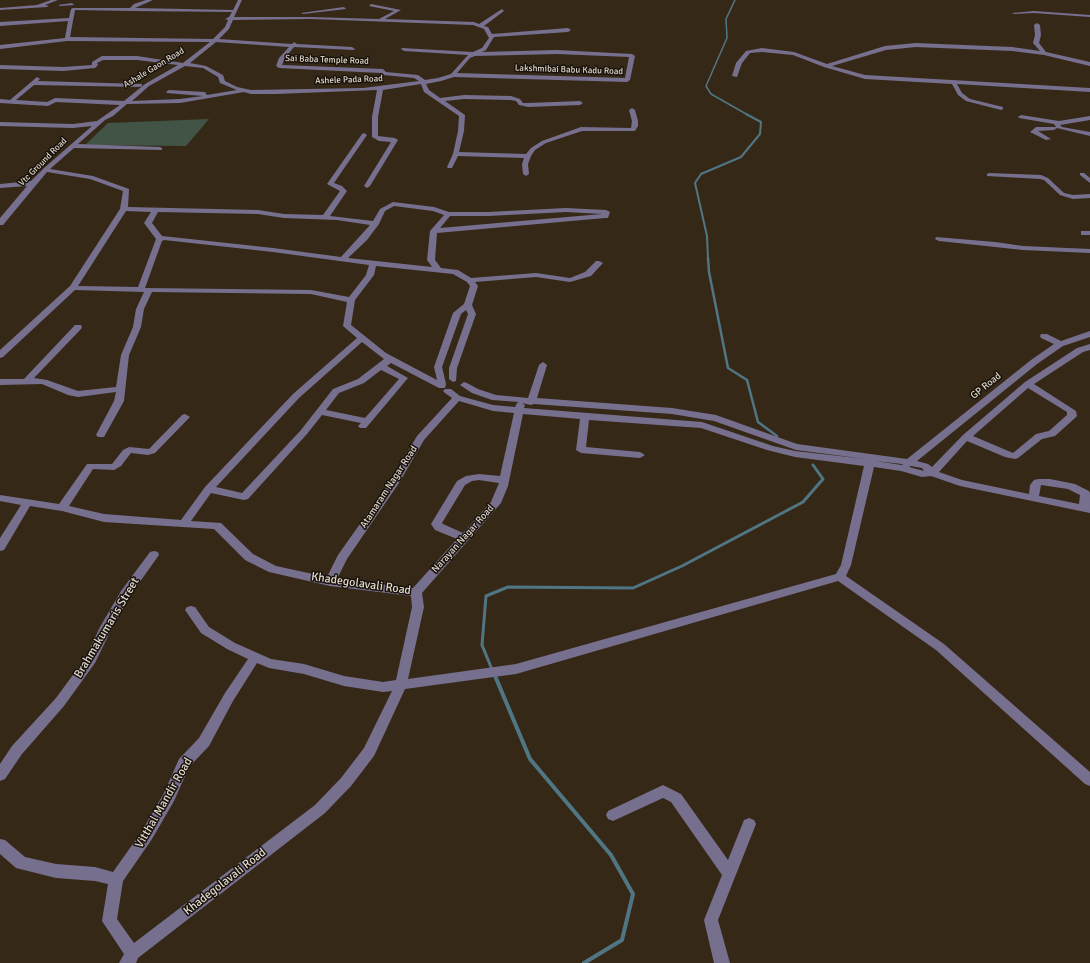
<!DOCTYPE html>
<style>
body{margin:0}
canvas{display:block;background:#352817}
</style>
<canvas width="1090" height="963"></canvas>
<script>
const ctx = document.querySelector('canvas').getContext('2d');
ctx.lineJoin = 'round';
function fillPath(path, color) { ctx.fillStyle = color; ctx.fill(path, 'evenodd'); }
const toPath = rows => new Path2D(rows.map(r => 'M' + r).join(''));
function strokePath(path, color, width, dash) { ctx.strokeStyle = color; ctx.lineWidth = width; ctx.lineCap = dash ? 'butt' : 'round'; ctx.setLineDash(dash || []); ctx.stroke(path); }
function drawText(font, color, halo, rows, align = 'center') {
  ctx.font = font + ' Signika,sans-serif'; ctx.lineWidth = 3; ctx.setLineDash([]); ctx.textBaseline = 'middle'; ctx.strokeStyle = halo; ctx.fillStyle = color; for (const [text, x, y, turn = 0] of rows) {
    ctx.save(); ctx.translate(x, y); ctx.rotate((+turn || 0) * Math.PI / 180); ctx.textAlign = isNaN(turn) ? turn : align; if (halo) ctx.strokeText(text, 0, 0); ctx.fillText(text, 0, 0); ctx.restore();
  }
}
const green = toPath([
 [209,119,186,146,85,145,108,123]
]);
const streamFar4 = toPath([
 [735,0,726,19,727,38,706,86,711,94,748,115]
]);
const streamFar3 = toPath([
 [708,259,707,236,695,183,701,174,741,157,760,134,761,122,746,114]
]);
const streamFar2 = toPath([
 [708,258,709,272,728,368,747,380,758,422,777,436]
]);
const streamFar1 = toPath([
 [493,672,482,645,486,596,508,587,633,588,682,566,803,502,823,479,813,465]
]);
const stream = toPath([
 [493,671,530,759,611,855,633,894,622,940,584,963]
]);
const minor = toPath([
 [51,0,58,0,45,5,49,6,47,7,0,10,0,8,37,5,51,0],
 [146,0,153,0,135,8,233,10,238,0,242,0,234,17,311,17,379,19,394,11,369,6,371,4,401,10,385,19,474,22,479,24,502,9,504,11,484,26,488,27,492,34,568,28,571,30,568,32,494,37,486,50,482,52,557,50,632,54,635,56,630,80,627,82,454,77,441,81,426,84,429,90,440,98,464,95,511,96,520,99,523,103,528,103,580,101,583,103,580,105,528,107,519,105,516,101,511,100,464,99,445,101,465,115,464,131,459,152,526,154,531,148,542,141,581,127,631,128,632,121,629,110,632,108,635,110,638,121,638,126,635,131,582,131,546,143,535,150,531,156,528,164,529,174,526,176,523,174,522,164,524,158,458,156,452,168,448,168,447,167,453,154,458,131,459,116,424,92,421,84,383,90,378,117,378,136,395,138,398,140,370,186,367,188,364,186,391,142,379,141,372,137,372,117,377,90,276,94,251,94,244,92,180,103,127,104,113,116,105,120,78,144,160,147,162,148,162,150,74,148,50,169,93,176,129,189,128,207,258,210,284,214,323,215,340,191,327,184,362,134,364,133,367,135,334,183,342,186,347,191,330,216,373,221,380,209,393,202,434,207,449,212,488,212,566,208,606,210,610,212,608,218,605,218,437,233,435,260,441,268,458,270,471,278,536,273,570,278,585,272,596,261,599,261,603,263,591,276,570,282,536,277,475,282,478,286,472,305,476,314,457,368,456,381,453,382,449,379,449,368,468,314,466,310,461,314,442,367,446,384,445,388,439,388,391,363,387,366,408,378,366,428,360,428,358,426,361,423,322,415,307,434,248,499,244,500,211,493,191,521,221,523,253,554,276,566,327,577,338,555,391,480,417,436,452,398,445,393,443,391,445,389,451,389,460,396,493,405,515,407,517,403,519,402,492,400,472,393,460,385,464,382,467,383,478,389,496,395,528,398,539,365,543,362,547,365,537,398,672,408,716,415,797,444,907,459,1031,360,1054,344,1041,338,1040,336,1041,334,1047,334,1061,341,1090,331,1090,337,1063,346,1037,364,917,461,928,464,932,467,963,435,1025,382,1077,348,1090,344,1090,350,1083,352,1034,384,1076,411,1077,416,1075,418,1055,436,1042,439,1018,458,1015,459,1005,457,967,441,939,472,962,480,1029,494,1030,485,1034,480,1038,479,1050,479,1075,484,1089,491,1090,493,1090,513,960,486,931,476,922,477,901,471,874,467,851,565,846,576,944,644,1090,772,1090,786,1085,784,936,650,838,581,516,674,405,689,374,756,351,786,325,813,138,958,136,963,119,963,124,954,102,921,108,884,95,881,56,878,16,868,0,854,0,839,5,840,25,857,56,864,95,867,113,872,142,831,164,793,179,759,199,738,225,693,248,659,227,649,201,633,185,610,187,607,191,606,195,607,209,627,235,643,271,659,304,664,344,676,383,682,396,680,412,607,411,596,330,586,269,572,245,560,214,529,104,522,62,511,30,506,4,550,0,551,0,538,21,505,0,501,0,495,59,504,87,464,112,464,123,450,129,447,149,449,182,415,185,414,190,417,188,419,155,453,148,455,131,453,121,466,114,470,93,469,69,506,104,514,181,520,205,487,293,394,357,338,343,326,347,302,311,294,152,292,144,309,141,327,129,355,124,401,104,437,98,437,96,435,114,401,116,392,78,397,68,395,42,384,0,385,0,379,24,379,75,325,81,325,82,327,81,329,34,378,47,380,78,391,116,387,121,355,133,327,136,309,144,292,75,290,3,357,0,358,0,350,70,286,120,209,123,191,90,179,47,172,3,225,0,225,0,218,27,186,0,188,0,184,31,181,43,169,92,126,73,128,0,126,0,122,73,124,97,121,120,105,56,102,48,106,0,103,0,99,10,100,37,77,40,79,38,81,142,84,142,86,140,87,34,85,16,100,47,102,55,98,124,101,145,84,178,65,137,60,103,60,97,63,98,65,95,68,63,71,0,69,0,65,63,67,92,65,92,62,102,56,137,56,183,63,210,42,67,41,0,49,0,45,65,38,68,21,0,26,0,22,69,18,71,9,73,8,130,8,134,4,146,0],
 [75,10,131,11,232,12,229,17,225,19,228,20,225,27,213,39,70,37,75,10],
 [311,19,473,25,484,29,489,38,482,48,473,52,402,48,401,49,404,51,468,55,451,74,438,78,425,80,418,75,386,72,383,69,282,65,285,58,294,47,354,50,355,49,352,47,297,44,294,42,292,44,219,39,229,29,233,20,311,19],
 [216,42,289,47,279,58,276,66,279,68,381,73,384,75,414,78,419,81,363,88,251,90,237,87,225,81,223,75,206,66,190,63,216,42],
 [557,54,629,57,625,78,457,73,470,58,475,56,557,54],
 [185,66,203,68,218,77,220,83,237,90,207,95,205,92,169,90,166,92,167,93,203,96,180,99,132,101,149,86,185,66],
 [394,206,433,211,444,215,430,231,427,260,432,267,348,258,367,240,379,224,385,211,394,206],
 [126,211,151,212,144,223,156,239,138,287,78,286,126,211],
 [158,212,258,214,284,218,337,220,370,225,341,257,273,248,162,236,152,223,158,212],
 [566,212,602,214,440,228,450,216,488,216,566,212],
 [164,240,273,252,369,265,366,275,349,297,311,290,145,288,162,241,164,240],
 [376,266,453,274,467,282,470,286,464,304,453,313,434,367,437,380,386,353,351,325,355,300,374,275,376,266],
 [362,342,384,359,358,379,333,389,301,430,242,493,216,487,299,398,362,342],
 [381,370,399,379,365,418,326,410,339,393,364,383,381,370],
 [1028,388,1067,412,1067,415,1049,431,1036,434,1013,453,973,436,1028,388],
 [459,401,493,411,514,413,500,476,479,474,466,476,457,481,431,524,435,530,457,539,413,588,337,579,347,559,399,483,424,440,459,401],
 [522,403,531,405,534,404,672,414,714,421,796,450,866,459,795,451,773,446,702,422,524,408,525,405,522,403],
 [523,414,580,419,576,450,581,453,640,458,645,455,640,452,586,447,589,420,701,428,767,450,795,457,864,466,841,565,836,574,516,664,408,679,424,607,422,593,501,503,508,486,523,414],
 [875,461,902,464,903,465,902,465,875,461],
 [911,466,922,468,924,471,909,467,911,466],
 [479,480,499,483,491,502,463,533,443,524,442,523,465,485,472,481,479,480],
 [1041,485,1068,489,1080,495,1079,504,1039,496,1041,485],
 [257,663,269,668,304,674,344,686,383,692,392,691,364,748,341,778,315,805,134,943,117,919,123,881,152,839,174,801,189,767,209,746,233,701,257,663],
 [72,3,74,5,60,6,58,5,72,3],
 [344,7,346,9,303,14,301,13,344,7],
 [1034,11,1090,15,1090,17,1034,13,1014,14,1012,13,1034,11],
 [1037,23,1040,25,1041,35,1039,43,1046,52,1090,62,1090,66,1044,55,1012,51,916,47,886,50,832,66,865,75,1090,88,1090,92,957,84,962,93,970,99,1003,107,1003,109,1001,110,966,101,958,95,952,84,865,79,824,67,793,55,762,52,750,53,742,63,737,77,732,76,736,63,746,51,762,48,794,52,827,64,885,46,916,43,1012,47,1040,51,1033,43,1035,35,1034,25,1037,23],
 [1021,115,1059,121,1090,116,1090,120,1060,125,1062,127,1090,132,1090,136,1057,128,1054,130,1038,131,1051,139,1046,140,1030,132,1036,127,1056,127,1054,124,1019,118,1018,117,1021,115],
 [989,173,1041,175,1048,178,1064,193,1073,195,1090,194,1090,198,1073,199,1060,195,1044,180,1040,179,987,176,987,174,989,173],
 [1080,173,1084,173,1090,178,1090,183,1080,175,1080,173],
 [1081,231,1090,231,1090,235,1081,235,1081,231],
 [936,237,995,242,1023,246,1090,249,1090,253,1023,250,939,241,935,239,936,237],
 [154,551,158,552,159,555,129,597,112,628,95,663,64,706,22,754,5,779,0,781,0,764,12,746,56,698,86,657,100,627,121,591,150,552,154,551],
 [663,785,681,794,728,860,744,820,749,818,754,820,756,824,718,920,730,963,714,963,704,920,722,875,671,802,663,798,613,821,608,819,606,815,608,811,663,785]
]);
const farStreetnames = [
 ["Sai Baba Temple Road",327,60,2],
 ["Ashale Gaon Road",154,68,-31],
 ["Lakshmibai Babu Kadu Road",569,70,2],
 ["Ashele Pada Road",349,80,-2],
 ["Vtc Ground Road",43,162,-45]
];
const streetNames = [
 ["GP Road",986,386,-39],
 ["Atamaram Nagar Road",389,487,-57],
 ["Narayan Nagar Road",463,539,-48]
];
const nearStreetnames = [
 ["Khadegolavali Road",361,584,8],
 ["Brahmakumaris Street",107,628,-59],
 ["Vitthal Mandir Road",164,803,-60],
 ["Khadegolavali Road",225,882,-38]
];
fillPath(green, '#415445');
strokePath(streamFar4, '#507684', 1.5);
strokePath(streamFar3, '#507684', 2);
strokePath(streamFar2, '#507684', 2.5);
strokePath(streamFar1, '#507684', 3);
strokePath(stream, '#507684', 4);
fillPath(minor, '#776f8e');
drawText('9px', '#dfd7cc', '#18120b', farStreetnames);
drawText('10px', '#dfd7cc', '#18120b', streetNames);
drawText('12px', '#dfd7cc', '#18120b', nearStreetnames);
</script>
